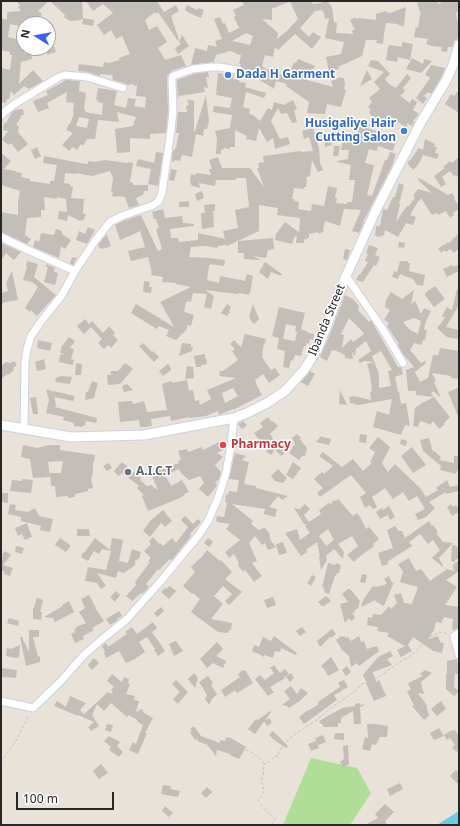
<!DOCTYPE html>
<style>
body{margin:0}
#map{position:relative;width:460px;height:826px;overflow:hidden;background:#e9e2d8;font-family:"Noto Sans",sans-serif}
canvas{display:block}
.frame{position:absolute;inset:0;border:2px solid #272727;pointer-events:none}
.north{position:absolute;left:16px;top:16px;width:40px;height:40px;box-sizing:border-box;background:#fff;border:1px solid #a9a9a9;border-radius:50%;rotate:281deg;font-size:11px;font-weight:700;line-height:16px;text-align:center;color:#272727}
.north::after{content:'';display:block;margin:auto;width:14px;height:18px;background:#3e61f0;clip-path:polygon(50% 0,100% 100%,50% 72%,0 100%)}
.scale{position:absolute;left:16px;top:792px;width:98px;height:18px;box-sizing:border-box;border:2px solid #272727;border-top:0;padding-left:5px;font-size:12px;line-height:14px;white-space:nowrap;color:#272727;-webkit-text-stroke:3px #fff;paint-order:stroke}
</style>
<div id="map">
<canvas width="460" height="826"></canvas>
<div class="frame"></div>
<div class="north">N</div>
<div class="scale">100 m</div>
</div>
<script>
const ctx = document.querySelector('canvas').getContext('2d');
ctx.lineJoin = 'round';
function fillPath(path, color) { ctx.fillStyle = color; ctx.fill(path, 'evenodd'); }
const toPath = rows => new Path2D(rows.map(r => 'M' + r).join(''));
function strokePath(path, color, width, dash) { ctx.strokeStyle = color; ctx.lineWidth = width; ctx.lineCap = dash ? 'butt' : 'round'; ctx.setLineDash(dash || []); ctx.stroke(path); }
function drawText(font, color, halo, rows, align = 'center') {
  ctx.font = font + ' "Noto Sans",sans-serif'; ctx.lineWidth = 3; ctx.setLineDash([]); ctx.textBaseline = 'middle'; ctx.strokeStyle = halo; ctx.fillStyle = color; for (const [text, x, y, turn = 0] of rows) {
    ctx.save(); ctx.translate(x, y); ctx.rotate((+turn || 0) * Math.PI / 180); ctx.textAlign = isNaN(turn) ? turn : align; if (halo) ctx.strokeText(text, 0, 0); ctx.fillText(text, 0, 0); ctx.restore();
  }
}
const green = toPath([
 [311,758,357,768,371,793,350,825,283,825]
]);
const water = toPath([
 [459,811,459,825,437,825]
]);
const building = toPath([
 [17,1,49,1,38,11,42,14,38,20,32,24,24,24,24,27,10,24,8,37,24,41,22,49,25,50,24,54,31,52,32,59,21,62,19,84,33,70,43,81,29,89,24,86,14,95,11,91,9,99,7,99,6,103,1,102,1,68,10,70,12,55,10,55,10,52,1,50,1,18,7,20,7,12,21,11,18,7,20,6],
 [50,1,82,1,83,18,94,20,93,26,82,24,83,18,81,20,70,21,64,17,65,15],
 [86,1,157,1,164,12,176,5,179,11,171,16,179,40,178,41,158,12,155,14,155,12,145,20,149,30,157,26,167,42,158,48,165,60,181,55,186,66,171,71,167,76,168,111,166,133,150,134,150,139,130,138,130,152,117,153,115,129,133,126,136,117,117,112,119,122,98,120,95,139,87,139,83,146,81,144,77,150,73,147,69,151,62,145,73,133,66,130,69,124,70,124,74,113,73,112,74,103,66,102,67,92,47,103,49,108,38,112,33,101,48,95,46,91,63,82,63,81,67,80,80,81,79,91,86,93,84,110,86,110,85,112,102,115,103,103,97,102,98,100,96,100,98,88,117,91,114,105,126,108,128,98,136,99,134,106,145,108,146,97,136,96,137,85,134,86,133,84,127,85,124,83,113,80,112,75,100,74,100,76,88,72,78,71,79,64,103,67,104,62,109,63,120,60,119,58,130,54,122,36,116,39,111,30,104,35,97,25,113,13,103,4,93,11],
 [79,117,89,119,87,128,76,126],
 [242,1,289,1,289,2,278,6,278,7,272,8,272,20,262,19,278,33,277,39,288,30,298,19,290,1,311,1,313,4,321,3,323,1,327,1,332,7,334,22,337,23,336,33,353,34,352,30,355,30,350,20,355,17,356,19,359,18,376,20,376,14,386,11,387,13,389,12,390,13,406,7,404,26,398,25,398,24,386,23,384,34,383,44,376,43,377,40,366,40,362,56,338,67,339,69,329,72,326,57,341,54,344,42,325,38,329,18,325,19,324,13,322,10,315,11,300,28,309,37,313,32,321,37,312,49,295,34,278,50,275,47,273,57,265,55,262,66,278,77,279,72,280,74,288,76,294,62,296,63,298,59,315,66,307,80,333,87,331,81,341,77,341,78,344,78,345,84,344,89,346,90,341,107,327,104,325,114,307,113,309,102,286,86,287,84,276,81,274,89,257,78,256,79,251,76,251,74,252,71,243,70,240,66,241,64,239,64,241,55,236,54,236,53,230,51,216,55,214,62,191,65,195,48,207,51,208,45,217,47,215,41,222,39,214,19,220,17,223,24,225,23,229,33,239,28,234,17,236,16,233,10,244,5],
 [246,33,253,36,250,45,232,41],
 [423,1,437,1,438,4,444,1,458,1,459,4,459,11,456,12,457,20,459,20,459,39,455,40,452,47,448,47,447,52,441,51,442,47,432,46,426,44,428,39,414,37,416,27,418,28,420,15,421,15,417,3],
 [187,5,197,10,198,8,204,10,201,18,189,13,185,10],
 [182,35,189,46,178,54,175,48,181,44,179,42],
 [402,42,413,44,410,60,398,57,397,62,386,60,388,47,390,45,402,47],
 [54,46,56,52,47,55,48,48],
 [412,58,423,64,424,59,432,61,421,73,406,69],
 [371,60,378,61,391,75,390,74,385,79,389,84,396,88,407,74,411,78,403,88,405,91,400,96,410,103,412,99,417,102,413,110,419,114,413,121,414,122,412,126,407,123,407,128,392,118,384,124,381,118,375,122,369,112,371,110,368,107,372,102,369,98,380,89,374,82,384,72,368,66],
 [431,65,445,68,442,76,431,94,428,92,424,96,427,98,423,104,416,98,430,78,425,75],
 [367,70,372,79,360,86],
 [208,72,209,77,206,77,208,88,204,87,205,92,186,95,178,96,180,97,178,98,177,80,194,74],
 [218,73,224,74,224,73,234,74,233,79,239,80,239,82,246,83,245,87,266,93,264,98,246,92,243,107,250,109,249,114,253,115,260,121,268,108,272,110,274,102,284,105,293,100,297,109,294,110,297,122,292,123,287,113,281,114,278,108,271,121,280,139,288,137,290,144,275,149,273,138,267,142,259,128,256,141,246,139,247,136,235,130,235,147,230,147,230,149,224,148,223,150,221,150,221,154,216,154,217,139,215,131,230,128,232,115,213,112,214,106,230,108,232,98,216,95],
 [459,90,459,113,445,104,451,94,454,96],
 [206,95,209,121,207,129,204,129,203,136,196,134,192,157,182,155,180,161,175,160,174,162,172,161,173,150,175,150,175,148,176,148,179,133,176,133,178,112,187,112,186,106,189,105,187,99,194,101,194,134],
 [23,109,24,115,22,115,16,125,19,126,18,132,28,144,18,152,11,143,9,145,2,140,8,131,3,130,4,123,6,123,12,112,15,110],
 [324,118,323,119,329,120,328,125,307,122],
 [361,122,371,125,366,128,380,132,380,135,381,135,380,139,395,144,393,151,378,146,377,151,369,149,365,163,374,165,367,195,372,196,385,160,387,160,390,152,396,154,392,166,363,222,364,222,359,233,352,231,361,210,344,209,340,226,325,221,323,229,324,231,319,234,318,232,309,234,309,238,306,238,307,240,304,239,304,243,296,243,297,236,295,236,292,244,275,240,276,234,285,222,299,232,300,218,277,215,278,208,259,205,259,231,227,246,226,245,218,246,217,248,206,246,191,247,189,257,210,258,225,260,224,266,210,264,210,265,209,265,207,280,219,283,220,276,245,281,247,274,253,276,250,293,249,292,250,295,239,293,238,294,229,293,205,290,214,296,211,309,204,307,207,294,193,293,191,302,188,301,187,302,186,302,184,312,194,315,191,326,187,325,187,329,176,340,166,336,169,330,159,326,157,329,131,313,136,304,174,327,162,305,160,302,191,287,176,284,176,283,162,282,163,277,151,275,152,271,151,271,151,269,148,257,131,261,128,251,145,247,140,231,134,234,120,240,115,225,123,221,141,215,158,251,162,249,156,229,159,228,156,219,154,219,152,212,163,209,165,218,182,216,183,223,194,224,194,226,170,229,171,238,178,238,179,242,198,240,198,233,225,239,223,231,238,228,235,210,249,207,246,178,236,178,236,180,216,180,215,186,199,183,200,188,192,186,190,182,191,174,196,175,196,173,211,175,209,169,212,169,209,160,218,157,222,168,250,168,264,187,257,168,259,168,258,163,264,162,263,156,301,151,301,152,313,151,309,137,304,139,302,131,313,128,319,148,320,163,323,170,318,172,312,160,310,176,305,178,307,178,306,187,304,187,304,189,294,188,292,199,294,199,294,201,299,202,298,209,311,211,312,204,324,206,328,186,337,188,335,198,337,198,336,203,347,204,347,202,352,202,355,180,349,180,351,165,337,162,337,161,348,159,349,150,341,150,344,133,357,135],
 [330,136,332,145,325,147,325,137],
 [425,139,435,144,434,147,437,147,435,153,439,154,437,159,423,155,418,165,413,170,407,163,412,158,416,152,417,152,416,151,419,148,423,150],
 [334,146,340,146,338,156,333,156],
 [37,147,41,156,35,159,31,150],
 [156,152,163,153,158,186,148,184,151,169,136,166,138,159,154,163],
 [1,153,11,161,4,169,16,171,15,172,22,173,21,177,30,179,30,181,50,184,50,181,54,181,57,165,43,163,44,156,86,164,88,164,88,161,94,162,105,160,127,163,128,162,133,163,130,182,133,183,133,185,148,185,148,191,144,191,143,195,136,198,139,205,129,208,125,197,117,196,117,197,112,196,113,192,111,192,113,178,110,171,92,176,76,173,76,174,65,173,64,183,70,184,70,186,73,187,71,198,84,199,83,213,86,215,83,221,81,220,80,221,68,215,67,221,58,219,59,211,67,212,66,199,57,197,57,199,44,197,45,210,41,210,41,217,27,218,25,235,31,239,27,244,1,232,1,212,18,215,18,202,20,192,20,191,17,190,1,185],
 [459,157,459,178,456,175,454,176,450,171,442,177,446,184,441,187,434,176,445,168,443,167,450,161,452,163],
 [171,169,177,170,174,181,169,180],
 [419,178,448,195,452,193,455,198,454,199,459,206,459,209,453,213,454,215,450,218,446,211,438,215,437,213,432,215,421,198,420,201,419,200,410,215,416,217,413,225,406,223,398,237,385,230,384,236,381,235,381,237,375,236,376,226,380,226,383,209,387,210,393,197,395,197,399,183,404,185,399,204,400,204,396,222,407,206,409,206,415,197,413,196,418,189,432,193,418,180],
 [202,191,204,198,197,201,195,194],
 [189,201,189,207,179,207,179,202],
 [215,204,215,211,213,211,214,227,202,229,201,213,205,213,204,205],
 [88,227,95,230,87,244,76,240,79,231,85,234],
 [56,229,62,231,62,234,71,240,65,249,61,246,59,258,33,247,35,240,39,242,41,233,54,235],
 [459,233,459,248,454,253,450,249,446,252,444,250,441,253,438,249,445,244,445,245,448,242,449,243],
 [107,235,111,246,103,249,102,248,100,249,98,245,105,236],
 [273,238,274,249,268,250,266,258,253,256,261,260,260,260,244,259,244,253,238,253,238,241],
 [399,242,405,243,404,248,398,247],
 [1,243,21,252,14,260,6,253,1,261],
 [369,245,378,248,375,255,380,257,376,266,374,265,363,282,356,280,359,274,360,275,368,262,365,261,368,254,366,253],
 [345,249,350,250,347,260,343,259],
 [72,257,77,258,73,265,70,263],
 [27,261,38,264,34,277,56,295,37,316,31,310,30,312,25,308,38,287,32,282,23,280,27,267,26,266],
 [400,261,408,261,408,263,410,263,409,271,425,275,423,286,417,285,413,279,400,274,398,279,392,277,394,271,397,272],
 [265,262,282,274,281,276,271,272,268,279,259,272],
 [46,264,55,268,54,272,58,273,55,285,44,282,48,267,46,267],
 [459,264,459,271,447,277,443,269,452,265,454,267],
 [12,271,18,300,1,303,1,293,8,291,6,283],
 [144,281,150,282,149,287,152,287,151,293,143,292],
 [435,286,445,299,434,307,425,295,425,293],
 [457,289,459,289,459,305,446,327,459,330,459,339,447,337,437,328,445,318,442,316,447,307,452,310],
 [414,290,411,304,415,301,421,314,424,308,431,311,425,324,424,330,427,330,425,340,423,340,422,345,414,343,410,350,421,363,425,361,426,363,415,372,420,382,428,378,433,355,438,355,440,348,459,351,459,379,451,378,451,376,432,373,436,381,434,382,441,398,433,391,431,394,434,397,416,395,416,391,408,391,406,370,414,367,403,354,398,345,399,344,387,326,389,323,384,320,390,310,385,307,386,300,391,292,402,299],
 [414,318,421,321,418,334,410,330,403,322],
 [345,295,353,299,359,306,358,310,369,322,371,320,398,367,401,367,403,374,395,377,398,392,399,392,401,404,406,403,410,426,405,425,401,435,373,427,377,411,389,415,392,399,358,405,350,403,349,397,354,396,371,400,370,392,372,391,370,374,367,364,374,362,364,361,360,363,358,360,371,351,366,341,356,349,355,356,352,352,353,359,345,358,345,355,335,350,335,351,332,350,327,361,320,357,328,339],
 [349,318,360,329,364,334,353,342,351,339,342,348,344,335,341,334],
 [381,351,392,370,388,371,391,386,379,388,379,374,372,356],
 [227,304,231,307,229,311,230,312,227,316,221,313],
 [253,304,259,319,254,324,251,321,249,316],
 [279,307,305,313,301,329,306,331,308,332,308,333,314,334,313,340,310,339,309,344,306,343,306,346,304,346,301,356,295,355,293,361,291,360,289,368,283,367,285,351,277,349,279,338,295,341,297,332,295,331,296,326,286,324,283,339,272,336],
 [85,319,89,324,92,321,103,333,109,326,115,333,113,335,118,340,111,348,108,345,104,349,98,343,102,339,91,327,84,334,77,326],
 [245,334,266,339,265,344,264,343,262,354,263,354,262,357,271,370,275,368,280,375,269,383,263,374,255,380,256,383,256,384,262,395,233,410,233,409,219,415,218,411,206,416,189,418,189,417,171,421,170,416,151,419,152,426,146,427,140,427,139,420,120,422,118,402,132,401,133,404,144,401,147,412,167,410,162,384,172,381,172,383,187,380,189,391,193,390,195,401,199,400,200,405,211,399,207,390,236,378,219,376,220,371,223,371,238,360,232,351,235,349,230,344,234,340,241,347],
 [233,388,238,396,225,403,222,393],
 [69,337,75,341,70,348,74,349,71,359,74,360,73,365,59,362,60,355,65,354,60,353,62,345,63,345],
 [38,340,52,343,50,351,37,348],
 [143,343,152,352,153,351,159,357,154,362,139,346],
 [182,343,191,344,191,347,193,347,192,351,179,356],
 [205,354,205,358,206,358,207,364,201,365,201,367,196,367,194,356],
 [44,359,46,369,37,371,35,362],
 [14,361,17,365,13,368,14,370,8,375,7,374,1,379,1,366,6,362,11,363],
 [76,363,82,364,81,375,75,375],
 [125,363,133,369,120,384,108,385,107,375,111,375,111,371,118,371],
 [168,364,171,368,171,370,163,376,159,371],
 [187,366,193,367,194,378,185,379],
 [310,371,315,374,308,386,301,382],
 [61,376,72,377,70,384,55,382,56,378],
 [92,381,98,383,96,390,94,398,85,400,86,392,88,392],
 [127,384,133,390,124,392,122,386],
 [458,388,459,393,459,419,448,392],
 [46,389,52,391,53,394,53,391,75,396,73,401,54,397,56,404,55,407,97,418,96,423,86,421,85,426,83,425,82,427,74,426,74,423,63,420,64,417,46,413,49,400],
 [340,390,347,405,339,404],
 [36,397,38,414,33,414,30,398],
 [434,397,450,417,444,423,445,424,439,429,433,421,430,425,427,423,420,421,418,427,413,426,415,408,422,403],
 [268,417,272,422,273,421,278,426,270,434,276,443,278,441,287,451,282,456,274,449,272,455,266,452,267,450,254,433,263,427,260,423],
 [243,421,247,425,242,429,238,424],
 [297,434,301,438,300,439,307,448,305,456,302,456,299,460,289,453,295,444,292,438],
 [360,434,367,435,366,443,359,442],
 [321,436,323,437,331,439,329,445,316,442],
 [378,437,390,447,382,463,388,472,395,464,420,488,426,497,438,490,436,488,447,480,450,487,459,485,459,491,446,494,446,492,429,502,435,508,426,517,418,520,415,514,425,509,417,496,409,501,403,492,393,499,385,488,372,497,377,507,373,509,370,505,365,508,360,497,366,493,362,488,351,475,320,497,317,493,323,488,314,479,322,472,324,474,333,466,319,456,323,452,342,467,353,459,363,471,372,463,370,462,375,452,369,448],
 [429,438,433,452,434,451,441,457,439,460,454,463,454,456,459,456,459,471,457,471,456,474,440,470,441,466,423,451,420,440],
 [401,439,407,441,406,446,400,444],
 [223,440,226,446,225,449,217,453,223,457,215,465,221,472,219,479,215,483,217,485,216,487,208,497,199,489,204,483,200,476,189,480,181,473,179,469,177,470,176,469,177,470,165,475,171,486,182,480,189,492,184,494,185,495,180,498,148,511,142,496,144,495,137,488,139,486,122,473,118,476,114,471,122,462,141,478,140,480,147,486,151,485,158,490,151,474,160,470,179,463,178,461,181,460,178,451,187,449,188,452,202,447,203,450],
 [23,445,37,448,49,445,60,445,60,450,95,455,94,462,93,462,93,469,92,478,91,478,93,488,88,489,88,491,75,494,75,497,68,498,68,496,56,497,55,486,51,486,50,473,61,473,63,461,48,462,50,477,33,478,30,459,21,457],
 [412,447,426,465,413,473,401,456],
 [235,453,246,456,242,460,249,462,244,484,256,486,256,488,288,496,282,500,278,496,269,507,277,509,275,517,264,514,265,509,232,504,253,521,251,524,259,530,263,528,265,528,270,534,269,535,271,541,276,547,268,550,265,543,262,545,255,536,249,543,257,561,252,563,262,576,254,582,245,570,243,572,238,565,239,563,234,554,229,558,225,552,240,540,226,529,230,524,217,522,217,521,216,521,217,516,224,517,227,503,225,502,226,494,228,495,229,491,237,492,239,480,229,479],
 [293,462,301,468,293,479,286,475],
 [109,463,112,468,107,471,103,466],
 [278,469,287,478,283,483,275,481,271,476],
 [22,479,33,480,31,493,10,491,12,480,22,481],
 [1,493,8,493,8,503,1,502],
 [338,499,353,516,357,513,362,520,362,521,366,529,369,527,379,539,373,544,374,546,358,558,354,562,347,555,358,546,352,536,338,544,344,552,343,559,334,549,326,556,327,560,321,570,319,557,320,556,317,542,306,550,307,552,301,556,285,533,297,529,300,540,310,533,305,526,308,525,304,524,294,508,300,509,305,504,310,509,304,515,309,522,321,514,319,510,329,503,331,504,334,500,336,501],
 [328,529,334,540,326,546,319,536],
 [10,504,16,505,15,510,28,512,35,508,39,516,53,519,50,532,40,530,41,526,21,521,21,517,8,514],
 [451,504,453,507,456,505,459,509,459,512,452,516,447,507],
 [389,506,395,517,390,520,388,515,380,519,376,512,382,508,383,510],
 [163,510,172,521,165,527,161,523,150,537,143,531,150,521],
 [185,516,193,524,198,519,201,522,190,534,191,536,172,560,170,559,159,570,158,569,146,584,149,587,142,594,141,593,132,601,126,596,136,585,135,582,150,562,148,561,151,558,144,551,151,544,149,541,153,537,159,544,160,543,163,546,172,538,176,543,188,527,181,520],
 [429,521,432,526,433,525,438,532,436,533,443,542,444,542,453,543,439,558,444,568,432,558,440,550,433,540,428,544,420,534,409,542,412,546,387,562,389,564,382,566,378,553,393,548,387,530,395,526,399,531,402,531,405,538],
 [27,523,32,537,25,540,22,534,18,536,15,528],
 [77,529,89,529,90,536,77,536],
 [60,538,70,545,70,547,66,552,55,545],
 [95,538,110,550,112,538,123,540,119,561,128,563,132,549,141,552,139,559,137,559,137,561,135,560,135,565,124,573,118,571,116,578,97,573,106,586,101,589,97,583,85,581,88,567,106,570,111,551,102,549,99,554,94,551,88,561,81,557,83,552,84,553],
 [208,538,213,542,209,547,204,543],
 [283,542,287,553,279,555,276,544],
 [452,545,457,546,457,548,459,549,459,558,455,560,455,562,451,561],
 [16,546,24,548,22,554,15,552],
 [207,550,220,561,221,560,232,572,225,579,242,592,229,605,225,601,232,594,223,586,214,596,223,604,211,619,232,623,231,630,229,630,228,633,218,632,191,612,200,599,193,593,192,594,183,586,195,572,191,567,200,558,201,558],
 [5,551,11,555,3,565,13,568,10,576,4,574,5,572,1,570,1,564,3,556,2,555],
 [409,558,416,571,421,569,430,581,447,569,454,571,453,565,459,560,459,571,446,580,457,587,445,605,459,607,459,628,454,630,452,629,453,619,444,617,441,623,436,622,434,630,428,639,438,636,440,642,444,643,442,653,433,651,413,637,408,645,412,651,401,657,397,650,405,646,387,636,389,633,377,631,378,627,367,625,368,617,372,618,373,614,381,615,389,606,391,609,397,603,394,595,401,593,404,603,412,604,418,587,400,582,403,572,398,564],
 [328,563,335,565,336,563,341,565,339,573,337,573,336,576,335,576,329,594,324,592,325,590,323,589,324,587,322,587],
 [362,574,367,575,365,583,360,582],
 [312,575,316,577,311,586,307,583],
 [389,576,392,583,394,582,384,606,375,601,375,600,361,607,363,600,373,586,376,587,387,584,384,579],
 [170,586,176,591,169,599,161,592,165,588,166,589],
 [348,589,350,589,360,601,358,608,354,611,356,611,351,614,353,614,355,618,351,621,349,618,345,623,340,604,348,602,342,594],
 [116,591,120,595,115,602,110,597],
 [89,595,96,608,95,608,104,621,92,628,94,630,83,636,84,639,75,643,71,634,75,632,74,629,76,629,76,627,86,623,79,612,85,608,81,599],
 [326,596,331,601,324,606,322,606,318,602],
 [273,597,276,605,267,608,264,600],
 [37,598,43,600,40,612,42,612,41,620,33,619,33,610],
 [69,601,74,612,55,622,53,618,44,617,63,606,62,605],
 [161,607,164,611,157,617,154,613],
 [119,611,122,616,117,619,118,620,115,622,110,625,106,619],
 [9,618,19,621,18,626,7,623],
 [153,622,157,628,152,632,165,651,158,656,154,650,155,649,147,637,139,642,145,652,135,659,126,663,119,651,106,658,104,653,105,652,102,646,104,644,106,643,108,647,127,634,125,632,132,627,137,634],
 [302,627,306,632,300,636,296,631],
 [332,629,336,634,331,638,330,637,320,647,317,641],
 [29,630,39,630,39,637,33,637,38,657,40,656,40,662,26,666,20,637,22,637,29,652],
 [274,636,297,653,296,655,281,648,280,652,275,651,273,658,264,655,264,657,257,653,252,652,254,645,259,647,263,637,271,641],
 [341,636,342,637,344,636,346,638,348,637,351,641,359,636,361,642,364,641,367,649,377,646,379,651,359,666,357,663,351,667,349,656,341,649,341,648,336,640],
 [176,641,183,651,174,656,169,644],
 [217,642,223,649,216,656,226,661,223,668,213,663,207,668,200,659],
 [20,645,19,657,16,658,6,656,7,648,11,649],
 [390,651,393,656,387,659,392,665,373,672,376,682,379,680,386,696,374,701,366,683,367,682,366,681,363,675,378,657],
 [331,657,339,670,328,676,325,670,321,666],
 [94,658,99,663,92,670,88,665],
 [457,659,459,675,455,673,454,687,459,691,454,696,446,689,446,674,447,674,447,661],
 [274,665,280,673,285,669,289,674,284,678,284,679,280,681,270,687,274,692,268,696,255,679,260,675,265,680,274,673,270,668],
 [347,666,351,672,346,676,342,670],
 [2,668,17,670,16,678,2,677],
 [243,670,244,671,245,670,253,683,237,693,235,690,225,697,221,690,240,677,238,674],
 [425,670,432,673,420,683,421,683,424,694,418,693,426,704,429,716,424,720,412,706,414,706,407,691,411,690,408,683,423,676,420,674],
 [194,673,198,678,195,688,188,679],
 [291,673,294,678,290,682,286,677],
 [112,674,122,682,124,677,129,679,128,683,130,684,126,694,135,696,134,700,139,701,136,712,142,709,144,713,153,718,145,733,147,733,138,754,129,750,133,742,136,744,143,725,138,722,136,719,128,715,127,717,111,703,104,711,97,704,92,715,99,726,91,731,88,727,94,722,78,715,78,716,54,706,57,701,66,707,70,696,86,703,80,710,84,714,108,692,111,694,113,692,111,690,114,687,107,681],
 [208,676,213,683,211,685,217,694,212,699,209,705,205,699,207,695,199,682],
 [176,680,188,692,178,704,173,699,180,692,172,684],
 [344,680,348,687,342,690,338,683],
 [291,686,297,694,301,688,308,693,300,701,289,708,287,706,282,705,290,699,284,691],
 [340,687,342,691,334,695,337,700,304,724,299,717,308,710,308,711,319,704,318,702],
 [441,701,446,709,437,716,431,709],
 [360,703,360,705,364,704,364,705,360,707,361,724,354,724,353,711,341,718,341,723,338,723,338,727,324,727,319,721,342,708,355,706,355,704],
 [270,711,271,712,255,734,248,729,256,719,258,720],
 [269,718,272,723,267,726,264,721],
 [107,724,113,725,111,732,105,730],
 [367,724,374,724,388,726,387,737,380,737,376,745,372,744,370,751,362,749,365,737,368,738],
 [194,726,201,736,220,743,220,740,225,741,226,737,231,738,246,747,239,759,230,755,230,754,217,750,216,756,209,747,207,746,208,745,199,742,197,739,195,740,190,732,192,731,190,729],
 [439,728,444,736,434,740,430,733],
 [452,730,453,731,455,730,459,736,459,753,452,748,455,745,450,738,447,740,444,735],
 [273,731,288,746,286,748,274,740,269,735],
 [335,733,344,733,344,740,334,739],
 [323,735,326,742,318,745,315,738],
 [109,736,120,742,117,746,123,752,119,757,109,750,111,747,104,741],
 [316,741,319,748,311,751,308,744],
 [348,745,349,764,343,768,340,762,344,759,343,746],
 [101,764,108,773,99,779,93,771],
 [456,770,459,773,459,785,450,776],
 [400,783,403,789,390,796,387,789],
 [163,785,171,786,170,789,180,791,178,797,161,794],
 [207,787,212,792,206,798,201,793],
 [385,804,394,812,385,821,387,825,365,825,378,818,375,814],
 [165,806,173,813,169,817,162,811]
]);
const path = toPath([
 [246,750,253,753,262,761,264,764],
 [1,762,16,741,29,715],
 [272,825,275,819,264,809,258,800,262,796,264,791,261,780,263,775,264,764,269,762,275,756,278,756,279,751,286,742,291,737,314,722,335,705,358,689,361,684,377,678,400,662,409,657,417,650,426,639,431,636,438,633,442,632,448,634]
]);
const street = toPath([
 [1,115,13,105,59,77,65,75,87,77,123,88],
 [1,237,28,250,75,271],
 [346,276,382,328,403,363],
 [24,428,25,362,27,349,31,336,39,324,62,295,75,271,95,241,110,222,122,216,151,206,158,202,162,193,171,130,173,111,172,78,173,76,193,69,211,67,220,67,238,70],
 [459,633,454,636,459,655],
 [1,701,33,708,61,681,83,656,101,640,126,620,160,582,198,536,208,521,218,498,226,473,231,445,234,418]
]);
const secondary = toPath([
 [1,425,71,437,144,435,234,418,247,413,267,403,285,391,304,370,317,350,346,276,376,210,421,122,447,79,453,65,459,45]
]);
const markers = [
 [228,75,4,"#3f7fe0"],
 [404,131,4,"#3f7fe0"],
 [223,445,4,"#e0444e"],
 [128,472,4,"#6b7280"]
];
const shopNames = [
 ["Dada H Garment",236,75],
 ["Husigaliye Hair",396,124,"right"],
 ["Cutting Salon",396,138,"right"]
];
const streetNames = [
 ["Ibanda Street",327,320,-67]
];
const healthNames = [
 ["Pharmacy",231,445]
];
const worshipNames = [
 ["A.I.C.T",136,472]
];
fillPath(green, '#b0dd97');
fillPath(water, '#6fc9e7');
fillPath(building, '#c4beb8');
strokePath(street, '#ced1df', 9);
strokePath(secondary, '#ced1df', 11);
strokePath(path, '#c3c3c3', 1, [3, 2]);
strokePath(street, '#fff', 7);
strokePath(secondary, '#fff', 9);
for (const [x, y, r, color] of markers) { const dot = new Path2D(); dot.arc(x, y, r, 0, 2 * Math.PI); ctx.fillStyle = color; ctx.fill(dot); strokePath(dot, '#fff', 1.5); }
drawText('bold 12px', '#366cbe', '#fff', shopNames, 'left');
drawText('12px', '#272727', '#fff', streetNames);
drawText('bold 12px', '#be3a42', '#fff', healthNames, 'left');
drawText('bold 12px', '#5b616d', '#fff', worshipNames, 'left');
</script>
